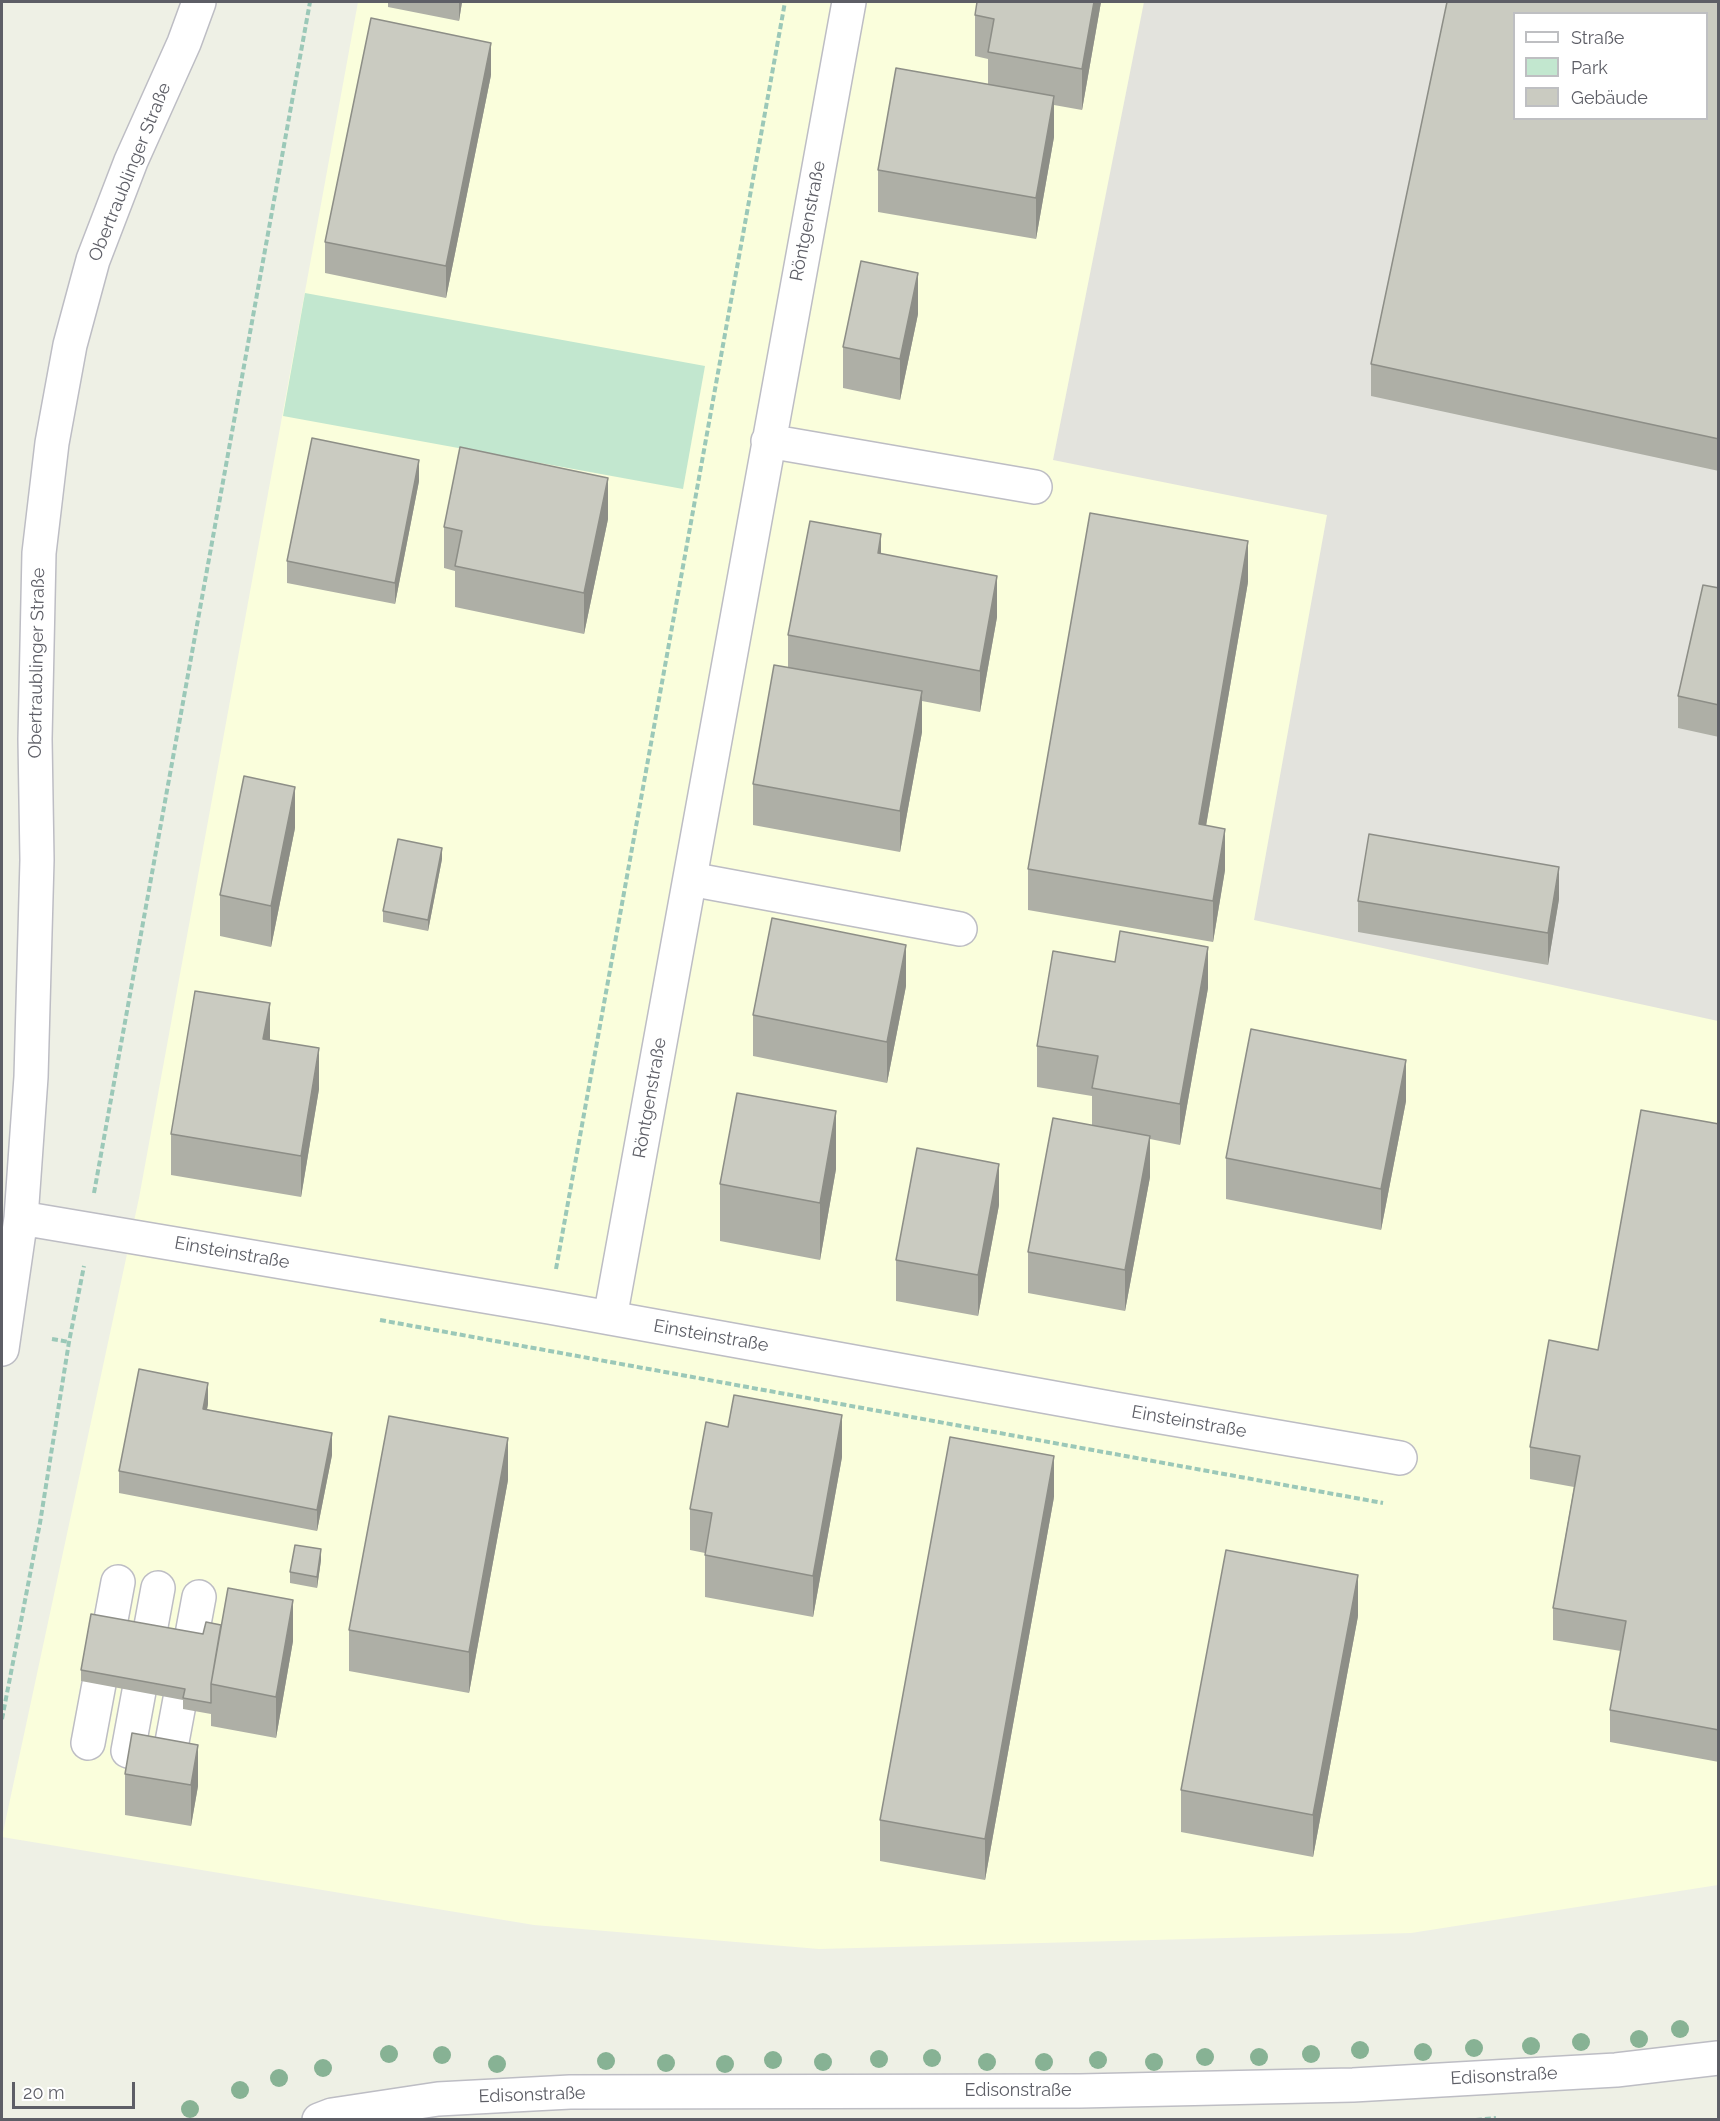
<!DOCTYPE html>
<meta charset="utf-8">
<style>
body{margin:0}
#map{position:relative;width:1720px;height:2121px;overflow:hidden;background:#eef0e5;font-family:Raleway,sans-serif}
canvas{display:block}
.frame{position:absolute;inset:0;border:3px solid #5d5e66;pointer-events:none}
.legend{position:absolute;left:1513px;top:12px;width:195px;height:108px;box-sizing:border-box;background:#fff;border:2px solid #bebfc2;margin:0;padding:8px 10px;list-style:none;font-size:18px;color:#5d5e66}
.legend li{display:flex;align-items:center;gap:12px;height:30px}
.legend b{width:30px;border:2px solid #bebfc2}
.scale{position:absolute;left:12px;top:2082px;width:123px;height:27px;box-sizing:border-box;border:3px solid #5d5e66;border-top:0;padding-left:8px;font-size:18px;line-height:21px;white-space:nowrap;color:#5d5e66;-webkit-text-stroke:4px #fff;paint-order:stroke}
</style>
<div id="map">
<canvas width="1720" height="2121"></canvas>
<div class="frame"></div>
<ul class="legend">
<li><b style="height:8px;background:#fff"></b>Straße</li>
<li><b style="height:16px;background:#c2e7cf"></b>Park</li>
<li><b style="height:16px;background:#cacbc1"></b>Gebäude</li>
</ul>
<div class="scale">20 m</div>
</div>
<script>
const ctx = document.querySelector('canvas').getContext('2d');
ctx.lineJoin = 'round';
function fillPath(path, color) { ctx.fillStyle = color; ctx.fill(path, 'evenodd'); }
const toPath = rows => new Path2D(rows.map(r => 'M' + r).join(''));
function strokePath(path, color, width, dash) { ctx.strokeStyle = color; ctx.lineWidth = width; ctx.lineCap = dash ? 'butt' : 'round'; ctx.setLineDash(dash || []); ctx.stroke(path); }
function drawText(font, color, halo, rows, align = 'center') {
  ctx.font = font + ' Raleway,sans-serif'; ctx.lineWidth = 6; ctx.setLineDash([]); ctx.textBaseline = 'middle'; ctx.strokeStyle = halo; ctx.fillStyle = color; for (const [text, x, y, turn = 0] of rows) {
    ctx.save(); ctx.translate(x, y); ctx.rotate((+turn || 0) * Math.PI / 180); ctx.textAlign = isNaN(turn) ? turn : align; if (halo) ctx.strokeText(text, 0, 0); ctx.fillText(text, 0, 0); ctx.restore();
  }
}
const commercial = toPath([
 [358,2,1718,2,1718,1885,1411,1933,819,1949,534,1925,2,1837,139,1198],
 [1514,14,1706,14,1706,118,1514,118]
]);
const industrial = toPath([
 [1144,2,1718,2,1718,1021,1254,920,1327,515,1053,460],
 [1514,14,1706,14,1706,118,1514,118]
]);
const green = toPath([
 [305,293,705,366,683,489,283,416]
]);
const path = toPath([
 [94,1193,310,2],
 [556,1269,785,2],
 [380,1320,1383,1503],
 [52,1339,69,1342],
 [2,1719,40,1523,69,1342,84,1266],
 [1476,2120,1496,2118]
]);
const minor = toPath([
 [768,441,1035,487],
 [690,879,960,929],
 [21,1218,549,1307,1115,1409,1400,1458],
 [610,1318,849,2],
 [2,1349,21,1218,31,1077,37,860,35,739,39,553,52,443,70,345,93,260,131,161,184,43,199,2],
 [88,1743,118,1582],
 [128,1751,158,1588],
 [169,1758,199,1597],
 [319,2120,332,2115,438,2099,570,2092,1080,2091,1353,2085,1616,2070,1718,2058]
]);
const trees = [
 [1680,2029],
 [1639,2039],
 [1581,2042],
 [1531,2046],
 [1474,2048],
 [1360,2050],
 [1423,2052],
 [389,2054],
 [1311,2054],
 [442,2055],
 [1205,2057],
 [1259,2057],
 [932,2058],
 [879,2059],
 [773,2060],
 [1098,2060],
 [606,2061],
 [823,2062],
 [987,2062],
 [1044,2062],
 [1154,2062],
 [666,2063],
 [497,2064],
 [725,2064],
 [323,2068],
 [279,2078],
 [240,2090],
 [190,2109]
];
const wall = toPath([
 [388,2,462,2,459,21,388,7],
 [1101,2,1082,110,1054,105,1054,137,1036,239,878,212,878,170,988,84,988,59,975,56,975,15],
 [1719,2,1719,471,1371,396,1371,364],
 [491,75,446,298,325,273,325,242],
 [918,314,900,400,843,388,843,347],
 [419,481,395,604,287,583,287,561],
 [608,519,584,634,455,607,455,571,444,568,444,527],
 [881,554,997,617,980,712,922,701,922,732,900,852,753,825,753,784,788,667,788,635],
 [1248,582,1206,826,1225,870,1213,942,1028,910,1028,869],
 [1719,588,1719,737,1678,728,1678,696],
 [295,828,271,947,220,936,220,895],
 [442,859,428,931,383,922,383,911],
 [1559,899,1548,965,1358,932,1358,901],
 [906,986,887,1083,753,1056,753,1015],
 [1208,988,1180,1145,1150,1139,1150,1177,1125,1311,1028,1293,1028,1252,1092,1125,1092,1096,1037,1087,1037,1046],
 [270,1040,319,1089,301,1197,171,1175,171,1134],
 [1406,1101,1381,1230,1226,1199,1226,1158],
 [1719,1124,1719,1762,1610,1742,1610,1710,1621,1651,1553,1640,1553,1608,1574,1487,1530,1479,1530,1447,1598,1350],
 [836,1169,820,1260,720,1241,720,1184],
 [999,1205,978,1316,896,1301,896,1260],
 [208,1404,207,1409,332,1455,317,1531,119,1493,119,1471],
 [842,1457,813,1617,705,1597,705,1553,690,1550,690,1509],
 [508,1480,469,1693,349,1671,349,1630],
 [1054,1497,985,1880,880,1861,880,1820],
 [321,1560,317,1588,290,1583,290,1572],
 [1358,1616,1313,1857,1181,1832,1181,1790],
 [203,1634,293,1641,276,1738,211,1726,211,1714,183,1709,183,1700,81,1681,81,1670],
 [125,1774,198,1786,191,1826,125,1815]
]);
const shadedWall = toPath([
 [459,2,462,2,459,21],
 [1094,2,1101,2,1082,110,1082,69],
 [491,43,491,75,446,298,446,266],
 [1054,96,1054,137,1036,239,1036,198],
 [918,273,918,314,900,400,900,359],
 [419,460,419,481,395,604,395,583],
 [608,478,608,519,584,634,584,593],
 [881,534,881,575,878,553],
 [1248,541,1248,582,1199,866,1199,824],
 [997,576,997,617,980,712,980,671],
 [922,691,922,732,900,852,900,811],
 [295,787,295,828,271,947,271,906],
 [1225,829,1225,870,1213,942,1213,901],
 [442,848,442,859,428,931,428,920],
 [1559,867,1559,899,1548,965,1548,933],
 [906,945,906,986,887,1083,887,1042],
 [1208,947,1208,988,1180,1145,1180,1104],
 [270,1003,270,1044,263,1039],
 [319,1048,319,1089,301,1197,301,1156],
 [1406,1060,1406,1101,1381,1230,1381,1189],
 [836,1111,836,1169,820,1260,820,1203],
 [1150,1136,1150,1177,1125,1311,1125,1270],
 [999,1164,999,1205,978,1316,978,1275],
 [208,1383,208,1404,203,1430,203,1409],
 [842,1415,842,1457,813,1617,813,1576],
 [332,1433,332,1455,317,1531,317,1510],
 [508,1438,508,1480,469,1693,469,1652],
 [1054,1456,1054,1497,985,1880,985,1839],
 [321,1549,321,1560,317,1588,317,1577],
 [1358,1575,1358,1616,1313,1857,1313,1815],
 [293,1600,293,1641,276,1738,276,1697],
 [198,1745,198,1786,191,1826,191,1785]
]);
const building = toPath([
 [977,2,1094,2,1082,69,988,52,994,19,975,15,977,2],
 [1447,2,1719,2,1719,439,1371,364,1447,2],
 [1515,14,1707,14,1707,118,1515,118,1515,14],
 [371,18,491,43,446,266,325,242,371,18],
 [896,68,1054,96,1036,198,878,170,896,68],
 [861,261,918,273,900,359,843,347,861,261],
 [312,438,419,460,395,583,287,561,312,438],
 [460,447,608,478,584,593,455,566,462,531,444,527,460,447],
 [1090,513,1248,541,1199,824,1225,829,1213,901,1028,869,1090,513],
 [810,521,881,534,878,553,997,576,980,671,788,635,810,521],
 [1703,585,1719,588,1719,705,1678,696,1703,585],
 [774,665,922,691,900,811,753,784,774,665],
 [244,776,295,787,271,906,220,895,244,776],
 [1369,834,1559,867,1548,933,1358,901,1369,834],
 [398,839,442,848,428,920,383,911,398,839],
 [772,918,906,945,887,1042,753,1015,772,918],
 [1120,931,1208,947,1180,1104,1092,1088,1098,1056,1037,1046,1053,951,1115,962,1120,931],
 [195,991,270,1003,263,1039,319,1048,301,1156,171,1134,195,991],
 [1251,1029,1406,1060,1381,1189,1226,1158,1251,1029],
 [737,1093,836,1111,820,1203,720,1184,737,1093],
 [1641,1110,1719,1124,1719,1730,1610,1710,1626,1621,1553,1608,1580,1456,1530,1447,1549,1340,1598,1350,1641,1110],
 [1053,1118,1150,1136,1125,1270,1028,1252,1053,1118],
 [917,1148,999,1164,978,1275,896,1260,917,1148],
 [139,1369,208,1383,203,1409,332,1433,317,1510,119,1471,139,1369],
 [734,1395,842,1415,813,1576,705,1555,712,1513,690,1509,706,1422,728,1427,734,1395],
 [389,1416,508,1438,469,1652,349,1630,389,1416],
 [950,1437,1054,1456,985,1839,880,1820,950,1437],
 [295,1545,321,1549,317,1577,290,1572,295,1545],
 [1226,1550,1358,1575,1313,1815,1181,1790,1226,1550],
 [228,1588,293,1600,276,1697,211,1684,228,1588],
 [91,1614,203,1634,206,1622,221,1625,211,1684,211,1703,183,1698,185,1689,81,1670,91,1614],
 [132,1733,198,1745,191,1785,125,1774,132,1733]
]);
const streetNames = [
 ["Obertraublinger Straße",130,172,-68],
 ["Röntgenstraße",808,221,-79],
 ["Obertraublinger Straße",37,663,-89],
 ["Röntgenstraße",650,1098,-80],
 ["Einsteinstraße",232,1253,10],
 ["Einsteinstraße",711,1336,10],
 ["Einsteinstraße",1189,1422,10],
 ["Edisonstraße",1504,2076,-3],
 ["Edisonstraße",1018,2091],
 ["Edisonstraße",532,2095,-2]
];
fillPath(commercial, '#fafedc');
fillPath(industrial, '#e3e3dd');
fillPath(green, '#c2e7cf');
strokePath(minor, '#bdbdc4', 36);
strokePath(path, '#9bc8b8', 4, [6, 3]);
strokePath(minor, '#fff', 33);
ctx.fillStyle = '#87b294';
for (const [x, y] of trees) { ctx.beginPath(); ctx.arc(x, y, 9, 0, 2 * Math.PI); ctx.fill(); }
fillPath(wall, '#aeafa6');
fillPath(shadedWall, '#8d8e87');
fillPath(building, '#cacbc1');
strokePath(building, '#8d8e87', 1.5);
drawText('18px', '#5d5e66', '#fff', streetNames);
</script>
